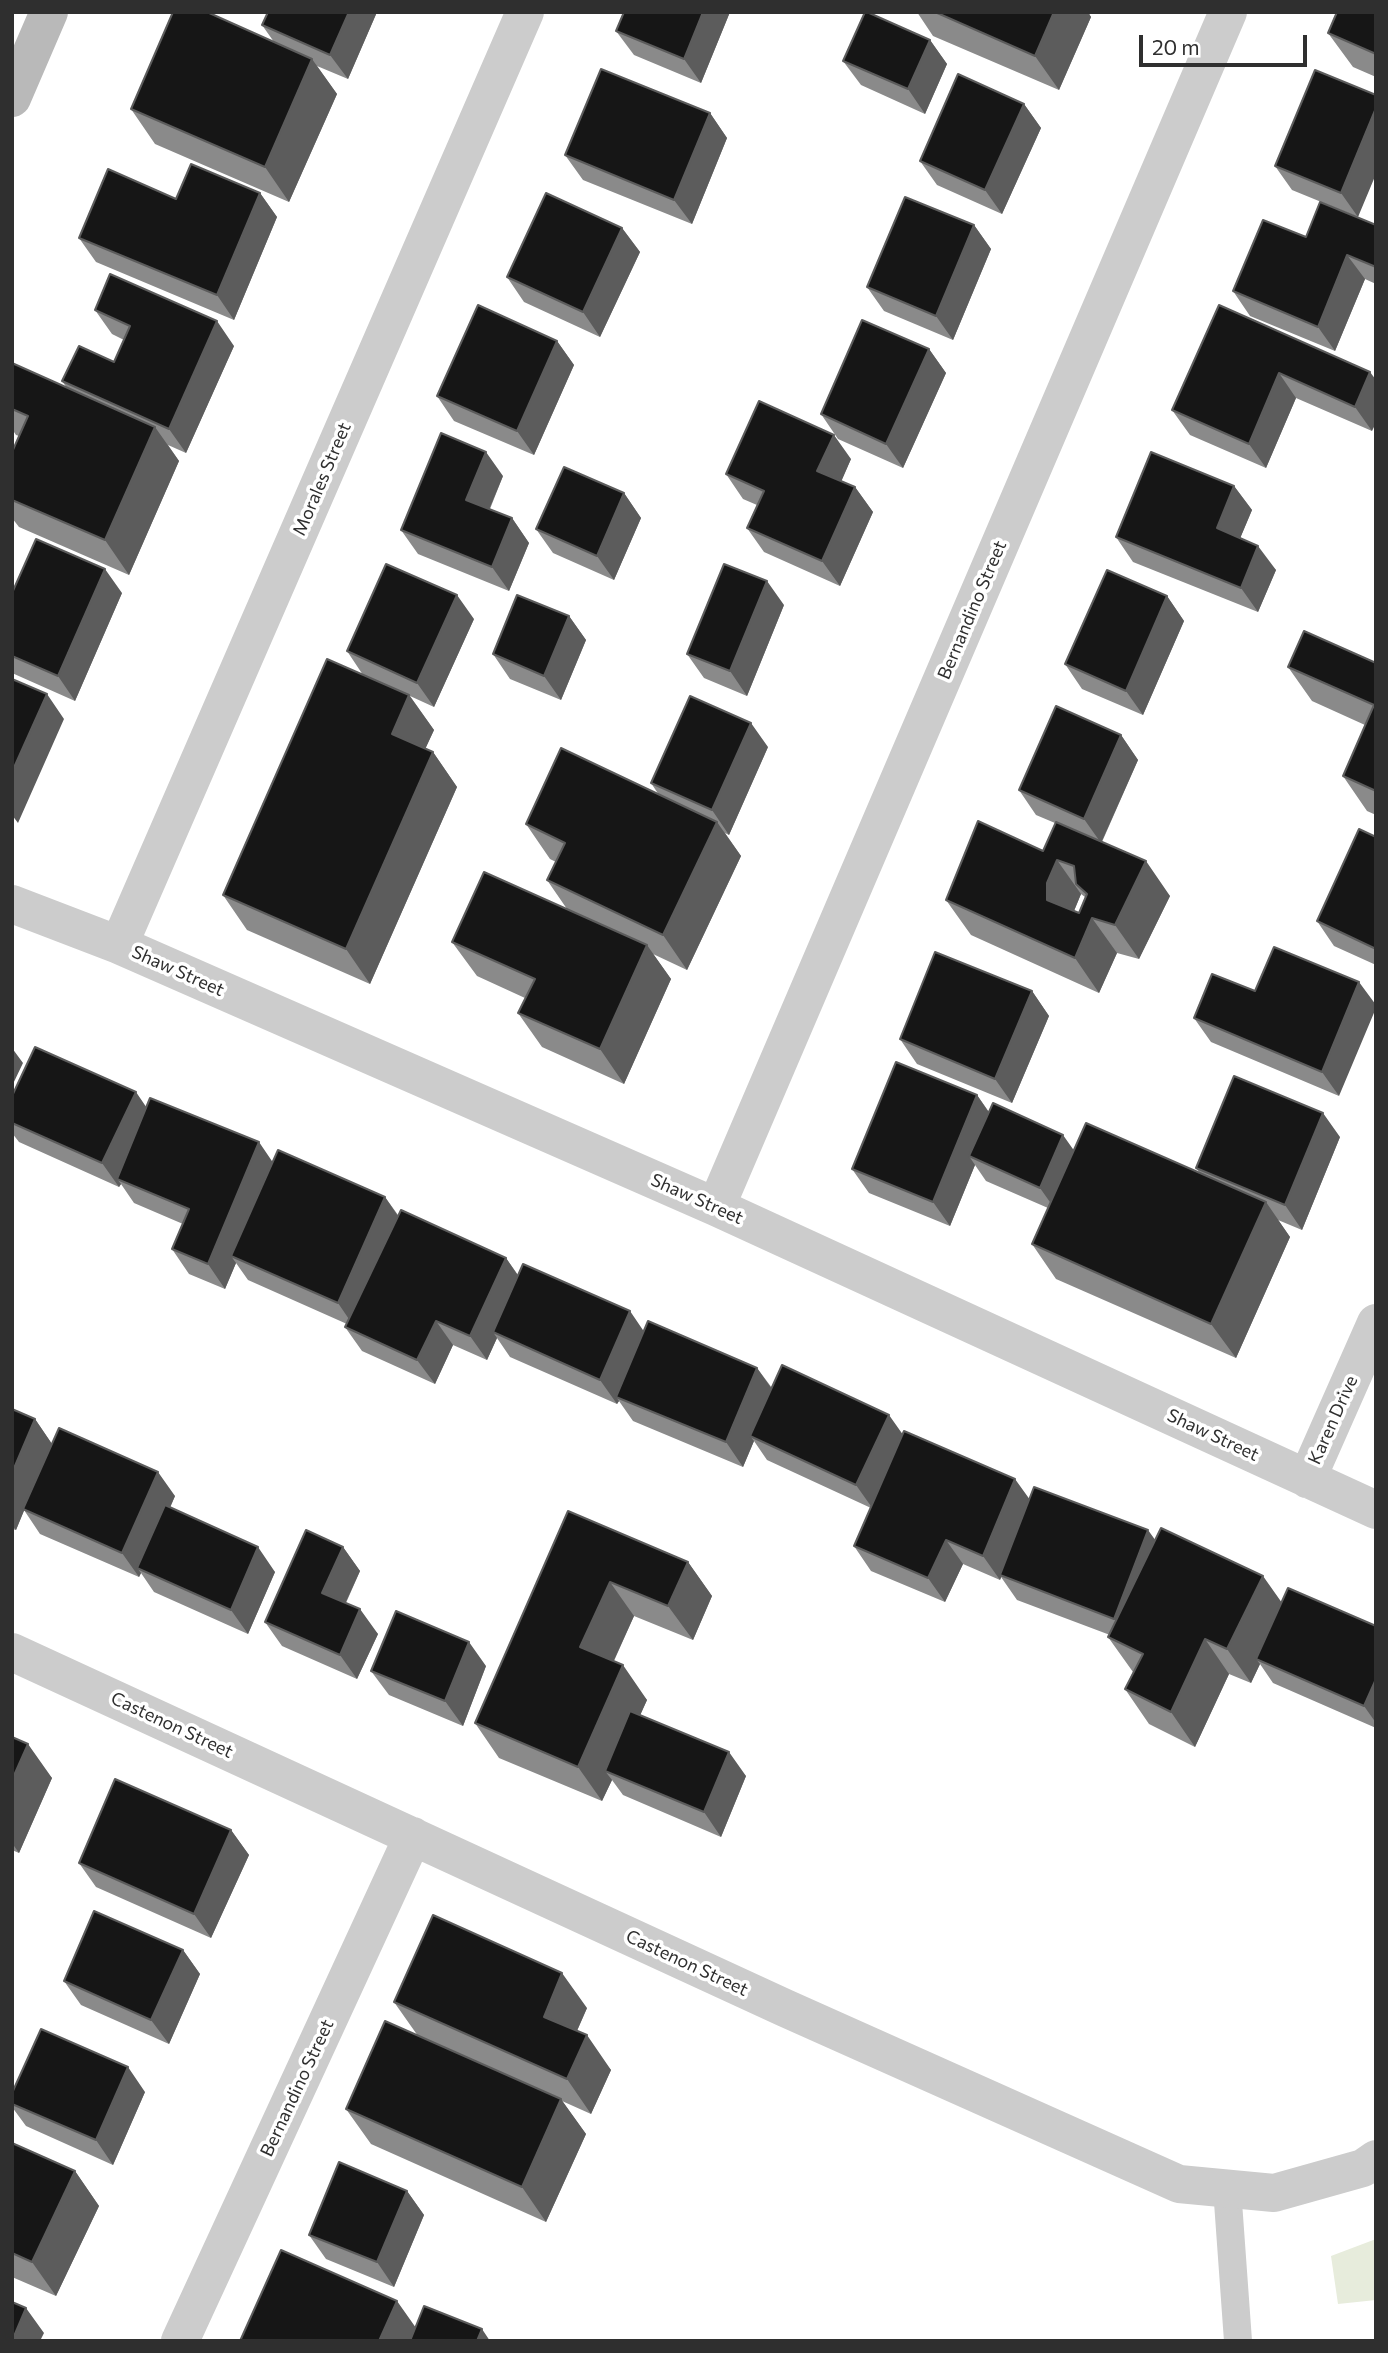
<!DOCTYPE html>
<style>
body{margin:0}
#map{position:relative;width:1388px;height:2353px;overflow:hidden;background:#fff;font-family:Commissioner,sans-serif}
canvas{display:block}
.frame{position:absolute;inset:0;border:14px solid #2f2f2f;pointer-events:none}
.scale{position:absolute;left:1139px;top:35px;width:168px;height:32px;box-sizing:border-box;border:4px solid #2f2f2f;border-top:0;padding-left:9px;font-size:21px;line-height:24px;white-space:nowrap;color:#2f2f2f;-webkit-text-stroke:5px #fff;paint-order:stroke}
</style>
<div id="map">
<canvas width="1388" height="2353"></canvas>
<div class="frame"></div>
<div class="scale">20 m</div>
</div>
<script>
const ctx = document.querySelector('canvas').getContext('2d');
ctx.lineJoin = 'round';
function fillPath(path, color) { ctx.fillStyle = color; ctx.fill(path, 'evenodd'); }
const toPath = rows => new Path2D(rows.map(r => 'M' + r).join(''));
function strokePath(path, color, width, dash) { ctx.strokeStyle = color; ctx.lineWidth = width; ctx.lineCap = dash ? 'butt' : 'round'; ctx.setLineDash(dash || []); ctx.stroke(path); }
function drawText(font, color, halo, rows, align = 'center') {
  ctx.font = font + ' Commissioner,sans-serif'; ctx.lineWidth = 7; ctx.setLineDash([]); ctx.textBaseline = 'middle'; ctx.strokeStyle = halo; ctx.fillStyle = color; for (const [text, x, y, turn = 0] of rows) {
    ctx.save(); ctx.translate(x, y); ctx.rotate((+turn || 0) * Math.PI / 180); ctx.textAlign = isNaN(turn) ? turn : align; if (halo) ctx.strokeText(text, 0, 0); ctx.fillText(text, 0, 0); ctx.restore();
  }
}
const green = toPath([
 [1376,2239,1376,2300,1338,2304,1331,2256]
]);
const service = toPath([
 [1227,2188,1238,2341]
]);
const minor = toPath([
 [12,904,119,945,716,1207,1376,1510],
 [119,945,525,12],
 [716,1207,1228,12],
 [1307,1479,1376,1323],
 [12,1652,785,2008,1179,2184,1274,2193,1363,2168,1376,2159],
 [180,2341,413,1836]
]);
const secondary = toPath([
 [12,98,49,12]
]);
const wall = toPath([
 [377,12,348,79,317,66,337,94,289,202,155,144,131,109,274,42,262,25],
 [730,12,701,83,634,55,616,31],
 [917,12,1088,12,1091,17,1059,90,933,36],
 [1376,12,1376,77,1353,67,1328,33],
 [930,40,947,64,925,114,861,85,843,61],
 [1376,95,1358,217,1292,190,1275,166],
 [1024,104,1041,128,1002,214,937,185,920,161],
 [710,113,727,138,692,224,583,180,565,155],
 [260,193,277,217,234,320,96,262,79,238],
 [974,225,991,249,953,340,884,311,867,287],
 [1376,225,1376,284,1365,279,1335,351,1250,316,1233,291],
 [622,228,640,252,600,337,524,302,507,277],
 [1219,305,1370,372,1372,431,1296,398,1266,468,1190,435,1172,410],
 [95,310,234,346,186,453,168,445,179,461,129,575,19,527,12,518,12,452,19,436,16,435,12,429,12,363,67,388,62,381,114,362,124,340,112,334],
 [557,341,574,365,534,455,454,421,437,396],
 [929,349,946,373,903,468,838,439,821,414],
 [851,459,841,481,855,487,873,512,840,586,764,552,747,528,757,505,743,499,726,474],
 [503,476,490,509,512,518,529,543,509,591,418,554,401,530],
 [1234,486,1252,510,1240,538,1276,570,1258,612,1133,562,1116,537],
 [624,493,641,518,614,580,553,553,536,529],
 [12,593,122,593,75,701,12,673],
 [1167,596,1184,621,1143,715,1082,689,1065,664],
 [784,605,747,696,704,678,687,654],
 [569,616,586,640,561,700,510,679,493,654],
 [474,619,434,707,410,696,434,730,425,749,433,752,457,787,370,984,247,930,223,895,363,675,347,651],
 [1376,663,1376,815,1367,811,1343,776,1365,725,1312,701,1288,667],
 [1121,735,1138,760,1102,842,1170,896,1139,959,1117,953,1099,993,971,935,946,900,1043,851,1055,823,1036,815,1019,790],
 [1081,894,1085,897,1079,913,1074,911],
 [768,747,729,835,725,833,741,856,687,970,653,954,671,979,624,1084,542,1047,518,1013,525,998,477,976,452,942,567,909,547,880,556,862,550,859,526,824,659,795,651,783],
 [1376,837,1376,965,1334,946,1317,921],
 [1274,947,1339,1096,1211,1042,1194,1018,1255,991],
 [1032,991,1049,1016,1012,1103,917,1064,900,1039],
 [977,1095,989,1112,1074,1150,1199,1172,1196,1168,1340,1137,1302,1230,1278,1220,1290,1237,1236,1358,1056,1279,1032,1244,1048,1208,986,1181,975,1165,950,1226,869,1193,852,1169],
 [12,1096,146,1107,272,1162,385,1197,398,1215,506,1258,518,1275,644,1331,757,1368,772,1388,903,1434,1029,1499,1155,1540,1281,1602,1376,1626,1376,1728,1273,1683,1260,1664,1251,1683,1229,1674,1195,1747,1149,1724,1125,1689,1133,1672,1108,1637,1110,1635,1017,1600,1001,1577,1000,1580,963,1564,945,1602,871,1571,854,1546,871,1508,767,1460,754,1441,743,1467,633,1421,619,1401,617,1404,510,1357,497,1338,487,1360,453,1345,435,1384,362,1351,345,1327,347,1324,248,1280,236,1263,225,1289,189,1274,172,1249,183,1224,134,1203,121,1184,119,1187,19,1142,12,1133],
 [12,1409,35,1419,52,1444,175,1496,170,1508,275,1572,248,1634,154,1592,141,1573,139,1577,40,1534,24,1510,16,1530,12,1529],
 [568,1511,688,1562,712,1596,693,1640,634,1616,614,1661,647,1700,640,1715,746,1776,721,1837,623,1795,612,1780,602,1801,499,1758,475,1723],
 [343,1547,360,1571,346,1603,378,1634,357,1679,282,1646,265,1622],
 [486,1666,463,1726,389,1695,371,1671],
 [12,1737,52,1778,19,1853,12,1850],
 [231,1830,249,1855,211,1938,96,1887,79,1863],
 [183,1950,200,1974,169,2044,81,2005,64,1981],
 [394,2002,587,2008,577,2031,611,2070,591,2114,562,2101,586,2134,546,2222,371,2144,346,2109,418,2036],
 [145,2092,113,2165,26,2126,12,2107,12,2093],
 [12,2143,75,2171,99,2206,56,2296,12,2277],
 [407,2191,424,2215,394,2287,326,2259,309,2235]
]);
const shadedWall = toPath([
 [349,12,377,12,348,79,330,55],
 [703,12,730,12,701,83,684,59],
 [1054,12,1088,12,1091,17,1059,90,1035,56],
 [930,40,947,64,925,114,908,89],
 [312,59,337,94,289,202,265,167],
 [1024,104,1041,128,1002,214,985,190],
 [1376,108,1376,174,1358,217,1341,193],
 [710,113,727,138,692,224,674,200],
 [260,193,277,217,234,320,217,295],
 [974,225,991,249,953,340,936,316],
 [622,228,640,252,600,337,583,312],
 [1347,255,1365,279,1335,351,1318,327],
 [217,321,234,346,186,453,169,429],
 [557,341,574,365,534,455,517,431],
 [929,349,946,373,903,468,886,444],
 [1370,372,1376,380,1376,423,1372,431,1355,407],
 [1279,373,1296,398,1266,468,1249,444],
 [155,427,179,461,129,575,105,540],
 [834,435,851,459,835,496,817,471],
 [486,452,503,476,483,524,466,500],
 [1234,486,1252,510,1234,553,1217,528],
 [855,487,873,512,840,586,822,561],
 [624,493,641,518,614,580,597,556],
 [512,518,529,543,509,591,492,567],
 [1258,546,1276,570,1258,612,1241,588],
 [105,569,122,593,75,701,58,676],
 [767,581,784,605,747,696,730,671],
 [457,595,474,619,434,707,417,683],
 [1167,596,1184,621,1143,715,1126,691],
 [569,616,586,640,561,700,544,676],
 [47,694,64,719,18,823,12,815,12,772],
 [409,695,434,730,416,769,392,734],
 [751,723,768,747,729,835,712,810],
 [1121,735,1138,760,1101,843,1084,819],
 [433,752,457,787,370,984,346,949],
 [717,822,741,856,687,970,663,935],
 [1057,860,1081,894,1071,918,1047,900,1047,883],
 [1146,861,1170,896,1139,959,1115,925],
 [1092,918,1117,953,1099,993,1075,958],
 [647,945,671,979,624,1084,600,1049],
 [1359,982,1376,1005,1376,1008,1339,1096,1322,1072],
 [1032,991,1049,1016,1012,1103,995,1079],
 [12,1048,23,1063,12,1086],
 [136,1092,153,1117,117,1179,121,1184,119,1187,102,1163],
 [977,1095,994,1120,969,1156,975,1165,950,1226,933,1202],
 [1323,1113,1340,1137,1302,1230,1285,1205],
 [1063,1135,1080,1159,1057,1212,1040,1188],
 [259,1142,276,1167,231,1256,236,1263,225,1289,208,1264],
 [385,1197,402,1222,355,1328,338,1303],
 [1266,1202,1290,1237,1236,1358,1211,1324],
 [506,1258,523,1283,493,1332,497,1338,487,1360,470,1336],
 [630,1311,647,1336,616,1397,619,1401,617,1404,600,1380],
 [436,1321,453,1345,435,1384,417,1360],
 [757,1368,774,1392,750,1436,754,1441,743,1467,726,1442],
 [889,1415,906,1439,873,1509,856,1485],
 [35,1419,52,1444,16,1530,12,1525,12,1473],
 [158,1472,175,1496,142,1570,137,1568,141,1573,139,1577,122,1553],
 [1015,1479,1033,1504,1000,1580,983,1556],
 [1148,1530,1166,1555,1131,1643,1114,1619],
 [946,1540,963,1564,945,1602,928,1578],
 [258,1547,275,1572,248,1634,231,1610],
 [343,1547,360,1571,339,1617,322,1593],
 [688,1562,712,1596,693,1640,668,1606],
 [1263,1576,1287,1610,1256,1659,1260,1664,1251,1683,1227,1649],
 [610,1582,634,1616,604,1682,580,1647],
 [360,1609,378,1634,357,1679,340,1655],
 [1205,1639,1229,1674,1195,1747,1171,1712],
 [469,1642,486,1666,463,1726,445,1701],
 [623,1665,647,1700,614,1774,605,1771,612,1780,602,1801,578,1767],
 [1376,1679,1376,1723,1364,1706],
 [28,1744,52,1778,19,1853,12,1843,12,1780],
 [729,1752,746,1776,721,1837,704,1812],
 [231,1830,249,1855,211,1938,194,1914],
 [183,1950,200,1974,169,2044,151,2020],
 [562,1973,587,2008,568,2051,544,2017],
 [587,2035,611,2070,591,2114,567,2079],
 [128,2067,145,2092,113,2165,96,2140],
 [561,2099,586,2134,546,2222,522,2187],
 [75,2171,99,2206,56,2296,32,2262],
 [407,2191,424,2215,394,2287,377,2262],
 [397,2301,421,2335,419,2341,379,2341],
 [26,2308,44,2333,40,2341,12,2341],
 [482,2329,490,2341,477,2341]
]);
const building = toPath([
 [173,12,207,12,312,59,265,167,131,109,173,12],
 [268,12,349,12,330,55,262,25,268,12],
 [624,12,703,12,684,59,616,31,624,12],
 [865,12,867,12,930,40,908,89,843,61,865,12],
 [935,12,1054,12,1035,56,935,12],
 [1337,12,1376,12,1376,54,1328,33,1337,12],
 [601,69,710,113,674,200,565,155,601,69],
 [1315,70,1376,95,1376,108,1341,193,1275,166,1315,70],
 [958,74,1024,104,985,190,920,161,958,74],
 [191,164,260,193,217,295,79,238,108,169,176,199,191,164],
 [546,193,622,228,583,312,507,277,546,193],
 [905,197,974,225,936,316,867,287,905,197],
 [1320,202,1376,225,1376,267,1347,255,1318,327,1233,291,1263,220,1306,237,1320,202],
 [110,274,217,321,169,429,62,381,79,346,114,362,130,326,95,310,110,274],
 [478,305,557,341,517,431,437,396,478,305],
 [1219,305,1370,372,1355,407,1279,373,1249,444,1172,410,1219,305],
 [862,320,929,349,886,444,821,414,862,320],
 [12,363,155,427,105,540,12,500,12,452,28,416,12,409,12,363],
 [759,401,834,435,817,471,855,487,822,561,747,528,764,491,726,474,759,401],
 [441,433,486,452,466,500,512,518,492,567,401,530,441,433],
 [1151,452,1234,486,1217,528,1258,546,1241,588,1116,537,1151,452],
 [564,467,624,493,597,556,536,529,564,467],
 [36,539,105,569,58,676,12,656,12,593,36,539],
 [386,564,457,595,417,683,347,651,386,564],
 [724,564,767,581,730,671,687,654,724,564],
 [1107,570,1167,596,1126,691,1065,664,1107,570],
 [517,595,569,616,544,676,493,654,517,595],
 [1304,631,1376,663,1376,791,1343,776,1374,705,1288,667,1304,631],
 [327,659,409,695,392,734,433,752,346,949,223,895,327,659],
 [12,679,47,694,12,772,12,679],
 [690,696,751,723,712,810,651,783,690,696],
 [1056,706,1121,735,1084,819,1019,790,1056,706],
 [561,748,717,822,663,935,547,880,565,843,526,824,561,748],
 [978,821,1043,851,1056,822,1146,861,1115,925,1092,918,1075,958,946,900,978,821],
 [1057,860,1074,866,1076,884,1087,894,1079,913,1047,900,1047,883,1057,860],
 [1359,829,1376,837,1376,949,1317,921,1359,829],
 [484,872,647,945,600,1049,518,1013,535,979,452,942,484,872],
 [1274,947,1359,982,1322,1072,1194,1018,1212,974,1255,991,1274,947],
 [935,952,1032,991,995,1079,900,1039,935,952],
 [35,1047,136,1092,102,1163,12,1123,12,1096,35,1047],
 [896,1062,977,1095,933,1202,852,1169,896,1062],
 [1234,1076,1323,1113,1285,1205,1196,1168,1234,1076],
 [150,1098,259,1142,208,1264,172,1249,189,1209,117,1179,150,1098],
 [993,1103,1063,1135,1040,1188,969,1156,993,1103],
 [1086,1123,1266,1202,1211,1324,1032,1244,1086,1123],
 [278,1150,385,1197,338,1303,231,1256,278,1150],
 [401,1210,506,1258,470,1336,436,1321,417,1360,345,1327,401,1210],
 [523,1264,630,1311,600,1380,493,1332,523,1264],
 [648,1321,757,1368,726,1442,616,1397,648,1321],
 [782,1365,889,1415,856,1485,750,1436,782,1365],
 [12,1409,35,1419,12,1473,12,1409],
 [59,1428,158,1472,122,1553,23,1509,59,1428],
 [904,1431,1015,1479,983,1556,946,1540,928,1578,854,1546,904,1431],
 [1034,1487,1148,1530,1114,1619,1000,1575,1034,1487],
 [165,1505,258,1547,231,1610,137,1568,165,1505],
 [568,1511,688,1562,668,1606,610,1582,580,1647,623,1665,578,1767,475,1723,568,1511],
 [1161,1528,1263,1576,1227,1649,1205,1639,1171,1712,1125,1689,1143,1654,1108,1637,1161,1528],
 [306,1530,343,1547,322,1593,360,1609,340,1655,265,1622,306,1530],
 [1288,1588,1376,1626,1376,1679,1364,1706,1256,1659,1288,1588],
 [396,1611,469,1642,445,1701,371,1671,396,1611],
 [630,1711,729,1752,704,1812,605,1771,630,1711],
 [12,1737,28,1744,12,1780,12,1737],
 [115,1779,231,1830,194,1914,79,1863,115,1779],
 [94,1911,183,1950,151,2020,64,1981,94,1911],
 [433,1915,562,1973,544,2017,587,2035,567,2079,394,2002,433,1915],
 [385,2021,561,2099,522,2187,346,2109,385,2021],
 [41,2029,128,2067,96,2140,12,2104,12,2093,41,2029],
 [12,2143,75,2171,32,2262,12,2253,12,2143],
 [339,2162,407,2191,377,2262,309,2235,339,2162],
 [281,2250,397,2301,379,2341,240,2341,281,2250],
 [12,2302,26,2308,12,2341,12,2302],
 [424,2306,482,2329,477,2341,410,2341,424,2306]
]);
const streetNames = [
 ["Morales Street",322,479,-67],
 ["Bernandino Street",972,610,-67],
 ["Shaw Street",178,971,24],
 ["Shaw Street",697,1199,24],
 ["Karen Drive",1333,1420,-66],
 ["Shaw Street",1213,1435,25],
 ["Castenon Street",172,1725,25],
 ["Castenon Street",687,1963,25],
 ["Bernandino Street",297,2088,-65]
];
fillPath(green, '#e7ecdc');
strokePath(service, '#ccc', 28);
strokePath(minor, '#ccc', 38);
strokePath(secondary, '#b9b9b9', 38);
fillPath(wall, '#8a8a8a');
fillPath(shadedWall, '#5c5c5c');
fillPath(building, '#161616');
strokePath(building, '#5c5c5c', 2);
drawText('18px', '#2f2f2f', '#fff', streetNames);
</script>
